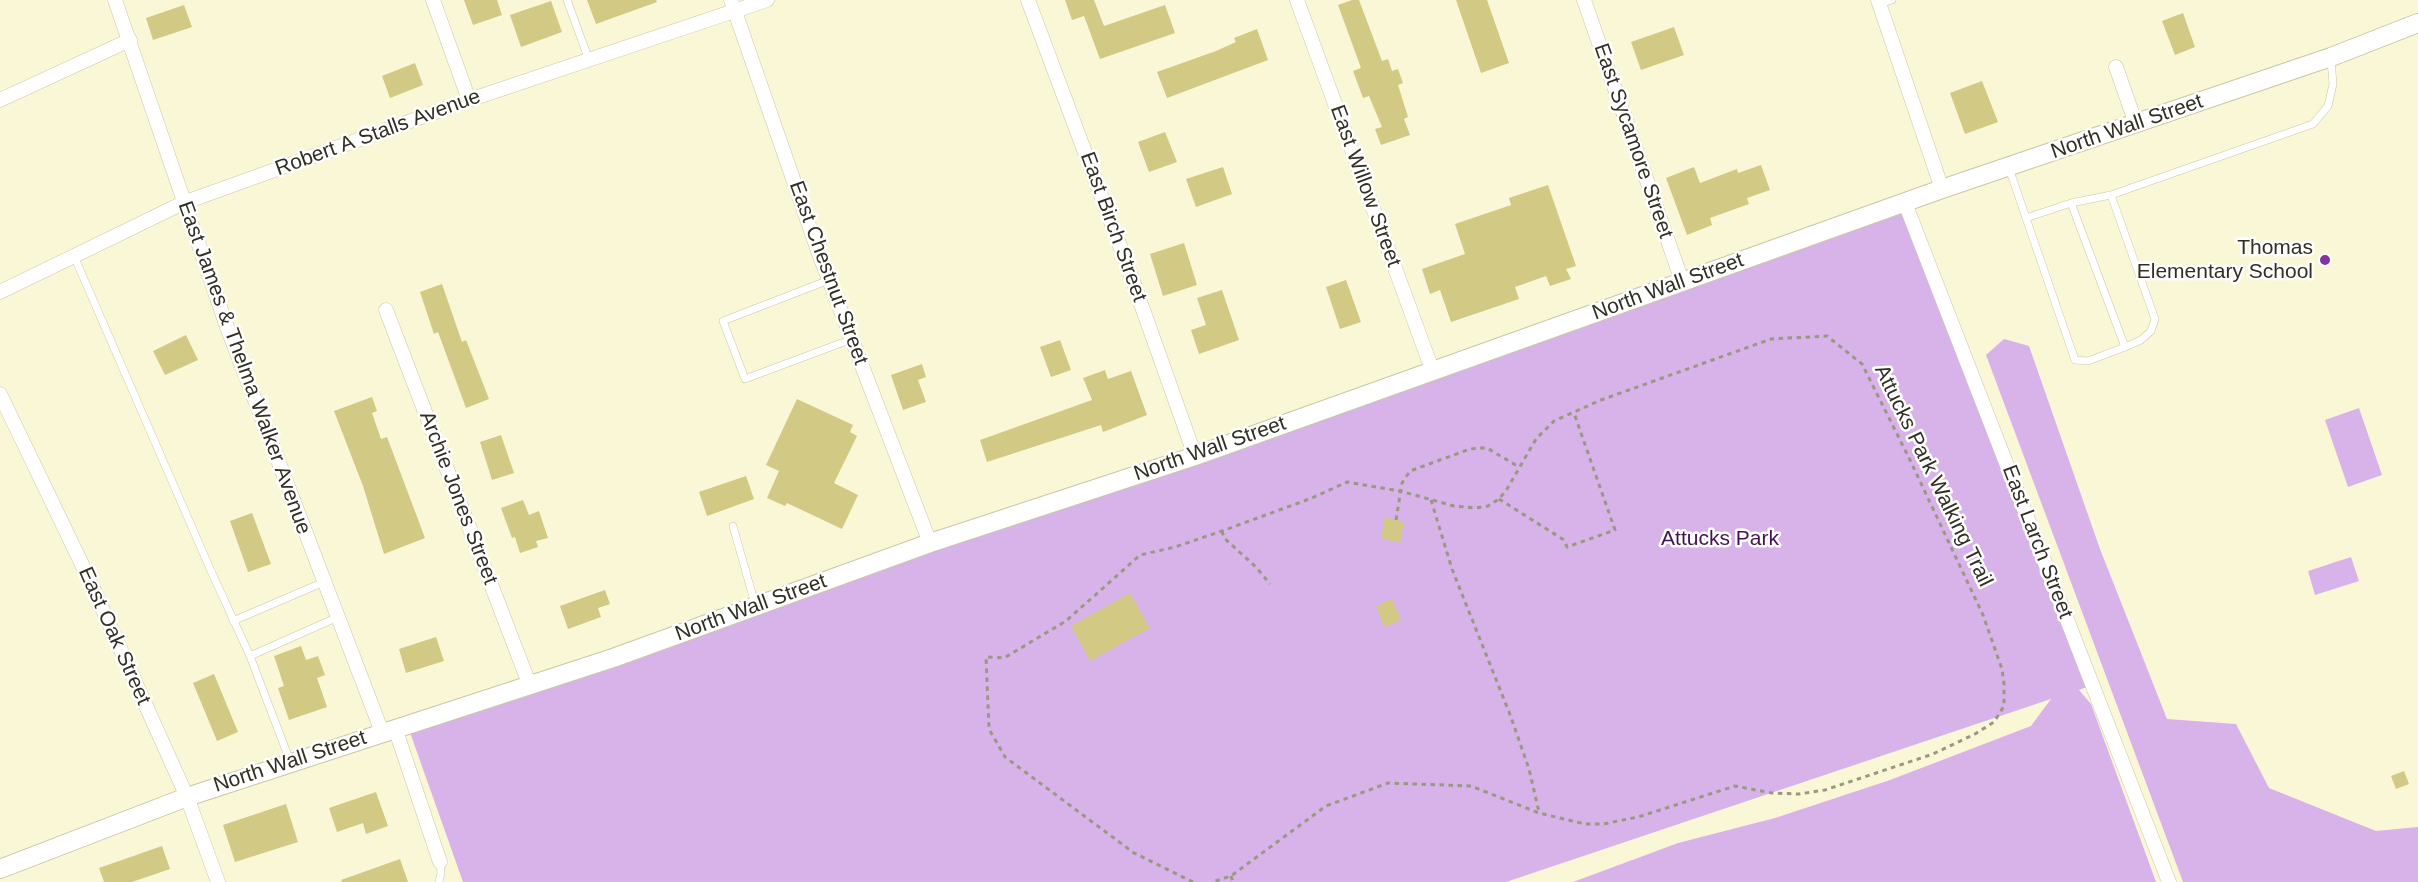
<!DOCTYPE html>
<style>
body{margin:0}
canvas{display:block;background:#faf7d7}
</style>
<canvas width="2418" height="882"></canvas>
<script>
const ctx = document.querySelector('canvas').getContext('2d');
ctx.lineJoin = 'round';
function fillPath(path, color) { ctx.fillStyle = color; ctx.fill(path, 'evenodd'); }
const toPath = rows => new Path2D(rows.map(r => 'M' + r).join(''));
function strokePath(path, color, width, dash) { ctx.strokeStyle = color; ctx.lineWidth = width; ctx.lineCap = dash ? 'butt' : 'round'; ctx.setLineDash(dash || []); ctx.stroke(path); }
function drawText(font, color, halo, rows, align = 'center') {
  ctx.font = font + ' Helvetica,sans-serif'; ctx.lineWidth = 5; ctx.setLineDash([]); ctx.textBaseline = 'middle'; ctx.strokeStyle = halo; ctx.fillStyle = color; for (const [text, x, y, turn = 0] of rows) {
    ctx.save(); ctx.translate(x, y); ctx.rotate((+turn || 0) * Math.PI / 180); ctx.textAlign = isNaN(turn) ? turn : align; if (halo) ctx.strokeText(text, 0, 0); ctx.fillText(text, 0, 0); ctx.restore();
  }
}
const green = toPath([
 [1905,203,2092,685,2079,690,2091,704,2156,882,1573,882,1678,843,1775,818,1890,780,2031,726,2051,699,1506,882,463,882,407,724],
 [2004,339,2029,346,2100,549,2167,719,2236,724,2269,788,2376,831,2418,827,2418,882,2183,882,1986,355],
 [2359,408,2382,475,2348,487,2325,420],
 [2351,557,2359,581,2315,595,2308,571]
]);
const building = toPath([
 [464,0,497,0,502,15,473,25],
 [587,0,656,0,657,2,596,24],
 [1065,0,1094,0,1104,26,1165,5,1175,33,1100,59,1084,16,1072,20],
 [1352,0,1359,0,1382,61,1388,59,1392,71,1398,69,1403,83,1398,85,1408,117,1404,119,1410,135,1381,145,1375,129,1382,127,1369,96,1363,98,1353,71,1361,68,1338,5],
 [1456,0,1487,0,1509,63,1481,73],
 [551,1,562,32,521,47,510,15],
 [184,5,192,27,153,40,146,18],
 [2183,13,2195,47,2175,55,2162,21],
 [1674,27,1684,55,1641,70,1631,42],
 [1257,29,1268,60,1167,98,1157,72,1216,51,1236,42,1234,38],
 [415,63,423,85,390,98,382,76],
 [1982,81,1998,122,1965,134,1950,93],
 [1165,132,1177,162,1149,172,1138,142],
 [1761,165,1770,190,1747,198,1749,204,1710,218,1712,225,1687,235,1666,178,1694,167,1700,183,1737,169,1738,173],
 [1223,167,1232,194,1196,207,1186,179],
 [1548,185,1576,266,1566,269,1571,279,1550,286,1546,276,1515,287,1519,299,1451,322,1440,290,1430,294,1422,269,1465,254,1455,224,1511,205,1509,198],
 [1184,243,1197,285,1163,296,1150,254],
 [1346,280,1361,322,1340,329,1326,287],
 [442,284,462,342,466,340,489,399,466,408,438,332,434,334,420,292],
 [1222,290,1239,340,1199,354,1191,330,1206,325,1197,298],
 [186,335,198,360,165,375,153,351],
 [1060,340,1071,370,1051,377,1040,347],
 [922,364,926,377,918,380,926,402,903,410,891,375],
 [1105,370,1108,379,1131,371,1147,415,1103,432,1101,425,987,462,980,440,1092,400,1083,378],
 [372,397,377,411,372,413,381,439,387,437,425,538,384,554,363,486,334,411],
 [797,399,853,425,850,432,857,436,834,483,858,495,842,529,787,503,785,506,767,498,779,471,766,465],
 [501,435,514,473,492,480,480,442],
 [746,476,754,499,707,516,699,492],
 [523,500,529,515,539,511,548,538,536,541,538,547,520,553,515,537,512,538,501,508],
 [252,513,271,564,248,572,230,521],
 [1385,517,1404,522,1400,543,1381,538],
 [605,590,610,604,598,608,601,617,568,629,560,606],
 [1130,593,1150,628,1090,661,1071,626],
 [1392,599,1401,620,1384,627,1376,606],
 [436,637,444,661,406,673,399,649],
 [301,646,306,660,318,656,325,675,317,678,327,707,289,720,278,688,284,686,274,656],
 [214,674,238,732,217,741,193,683],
 [2404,771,2409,784,2396,789,2391,776],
 [376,792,388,826,366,834,363,823,337,832,329,808],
 [286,804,298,842,235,862,223,825],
 [162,846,170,869,132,882,104,882,99,868],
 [400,859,408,882,342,882,341,880]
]);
const path = toPath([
 [1499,499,1564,540,1567,547,1615,530,1574,413],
 [1431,500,1452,569,1511,717,1529,769,1539,812],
 [1396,520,1402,483,1410,471,1470,449,1480,448,1487,448,1519,467],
 [1222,531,1224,538,1256,567,1270,584],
 [1231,876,1233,882],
 [1193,882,1134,853,1005,757,989,729,986,657,1004,658,1066,621,1140,555,1175,547,1222,531,1312,498,1347,482,1400,491,1454,506,1476,508,1488,506,1499,499,1507,489,1536,439,1554,421,1601,400,1771,339,1827,336,1862,364,1910,460,1983,615,2002,669,2004,684,2004,706,1994,722,1975,734,1933,754,1825,790,1799,794,1772,793,1735,786,1638,817,1603,824,1585,824,1539,813,1471,786,1388,783,1326,806,1231,876,1212,882]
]);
const service = toPath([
 [567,0,589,60],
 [1879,4,1892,0],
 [2009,168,2026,218,2075,360,2088,361,2125,347,2071,203,2026,218],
 [2071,203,2111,195],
 [74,256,211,571,250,656,290,761],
 [829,280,723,321,745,379,852,339],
 [2125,347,2141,340,2151,331,2155,319,2111,195,2313,124,2328,106,2333,84,2331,60],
 [733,526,755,604],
 [233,621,324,582],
 [250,656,338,617],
 [439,882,441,873,440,862]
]);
const minor = toPath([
 [115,0,227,327,382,732],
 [433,0,469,100],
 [731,0,818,251,930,543],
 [1028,0,1129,270,1195,456],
 [1297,0,1433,372],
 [1584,0,1682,281],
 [1878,0,1942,189],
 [2116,67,2136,124],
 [0,100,130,40],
 [1905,203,2169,882],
 [0,292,183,203,469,100,767,0],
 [386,310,530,686],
 [0,394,89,579,187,797,218,882],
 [395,728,440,862]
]);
const tertiary = toPath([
 [0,869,187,797,613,658,930,543,1195,456,1942,189,2331,57,2418,23]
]);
const markers = [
 [2325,260,6,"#8333a3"]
];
const streetNames = [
 ["North Wall Street",2127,127,-19],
 ["Robert A Stalls Avenue",378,133,-20],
 ["East Sycamore Street",1633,141,71],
 ["East Willow Street",1365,186,70],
 ["East Birch Street",1113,227,70],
 ["East Chestnut Street",828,273,70],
 ["North Wall Street",1668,287,-20],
 ["East James & Thelma Walker Avenue",244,368,70],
 ["North Wall Street",1210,449,-19],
 ["Attucks Park Walking Trail",1933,476,64],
 ["Archie Jones Street",458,498,69],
 ["East Larch Street",2037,542,69],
 ["North Wall Street",751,608,-20],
 ["East Oak Street",114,636,66],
 ["North Wall Street",290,762,-18]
];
const poiNames = [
 ["Thomas",2313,248],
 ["Elementary School",2313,272]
];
const parkNames = [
 ["Attucks Park",1720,539]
];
fillPath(green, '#d8b3ea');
fillPath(building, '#d1c984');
strokePath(service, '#cac7a8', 8);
strokePath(minor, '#cac7a8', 15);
strokePath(tertiary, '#cac7a8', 20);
strokePath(path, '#9a9882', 3, [4.5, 4.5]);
strokePath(service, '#fff', 7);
strokePath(minor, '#fff', 14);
strokePath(tertiary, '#fff', 18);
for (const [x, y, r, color] of markers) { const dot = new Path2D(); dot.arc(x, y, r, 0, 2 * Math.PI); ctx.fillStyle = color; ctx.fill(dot); strokePath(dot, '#fff', 2); }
drawText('21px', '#302f23', '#fff', streetNames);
drawText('21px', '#302f23', '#fff', poiNames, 'right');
drawText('21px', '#431255', '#fff', parkNames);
</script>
